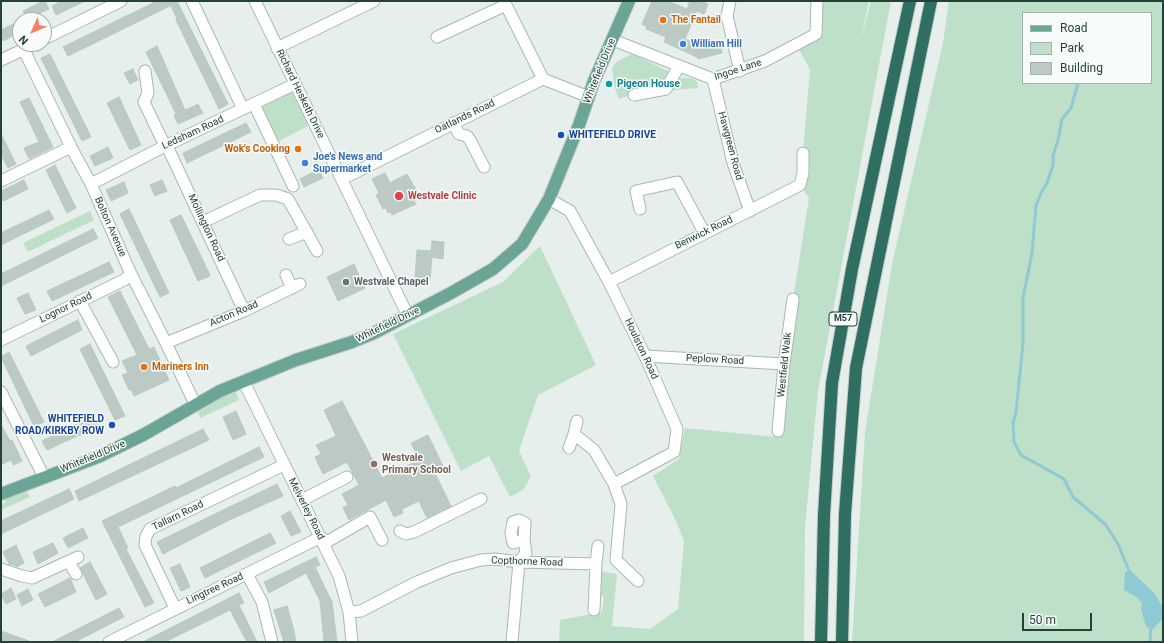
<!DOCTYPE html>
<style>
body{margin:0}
#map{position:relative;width:1164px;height:643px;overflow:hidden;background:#e6efeb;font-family:Roboto,sans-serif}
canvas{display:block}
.frame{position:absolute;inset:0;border:2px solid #24423a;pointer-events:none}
.legend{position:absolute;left:1022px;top:12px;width:130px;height:72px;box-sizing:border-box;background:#f7fbf9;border:1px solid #a3b1ad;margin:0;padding:5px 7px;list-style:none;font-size:12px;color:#24423a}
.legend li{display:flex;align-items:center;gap:8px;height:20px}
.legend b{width:20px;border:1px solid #a3b1ad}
.north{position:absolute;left:12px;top:12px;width:40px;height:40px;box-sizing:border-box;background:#f7fbf9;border:1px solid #a3b1ad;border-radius:50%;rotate:226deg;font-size:11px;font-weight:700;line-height:16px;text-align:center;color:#24423a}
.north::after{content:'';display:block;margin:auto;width:14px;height:18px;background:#f4845f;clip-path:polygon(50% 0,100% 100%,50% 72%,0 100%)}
.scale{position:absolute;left:1022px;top:613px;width:70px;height:18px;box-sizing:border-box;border:2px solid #24423a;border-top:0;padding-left:5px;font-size:12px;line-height:14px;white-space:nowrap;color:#24423a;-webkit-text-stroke:3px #f7fbf9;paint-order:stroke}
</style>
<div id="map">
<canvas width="1164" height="643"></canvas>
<div class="frame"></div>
<ul class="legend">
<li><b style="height:5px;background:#6aa596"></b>Road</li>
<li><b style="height:11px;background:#bfe0c8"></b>Park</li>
<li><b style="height:11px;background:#bbcac4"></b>Building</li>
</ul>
<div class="north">N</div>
<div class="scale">50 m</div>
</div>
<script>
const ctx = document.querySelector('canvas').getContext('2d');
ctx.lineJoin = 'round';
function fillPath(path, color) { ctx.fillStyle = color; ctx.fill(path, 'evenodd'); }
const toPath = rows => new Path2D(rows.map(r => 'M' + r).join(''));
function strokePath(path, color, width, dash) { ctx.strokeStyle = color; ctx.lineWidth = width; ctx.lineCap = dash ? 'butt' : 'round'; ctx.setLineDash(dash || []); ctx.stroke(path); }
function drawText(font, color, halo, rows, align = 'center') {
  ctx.font = font + ' Roboto,sans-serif'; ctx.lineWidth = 3; ctx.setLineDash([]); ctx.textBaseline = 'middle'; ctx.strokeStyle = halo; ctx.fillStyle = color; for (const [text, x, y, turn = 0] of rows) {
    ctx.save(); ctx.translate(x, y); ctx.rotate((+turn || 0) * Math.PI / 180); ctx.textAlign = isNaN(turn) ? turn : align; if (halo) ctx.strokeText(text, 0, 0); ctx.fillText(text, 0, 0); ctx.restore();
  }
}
const green = toPath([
 [818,1,869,1,861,39,871,1,891,1,818,391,805,527,804,642,559,642,560,620,602,612,604,596,595,594,599,571,617,574,612,626,650,629,678,609,684,541,676,521,653,476,679,459,685,428,777,437,793,299,809,198,800,185,810,70,797,45,816,34],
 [949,1,1163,1,1163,642,852,642,865,432,892,264,943,43],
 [1023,13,1151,13,1151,83,1023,83],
 [632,54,668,71,670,76,663,84,648,87,638,84,635,85,634,89,629,92,630,95,619,99,615,89,612,69,616,62],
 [679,78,691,78,697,81,698,88,673,90,672,88],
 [295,84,314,123,273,144,254,104],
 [90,211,94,220,28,252,23,243],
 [540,246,596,365,538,395,519,451,531,476,524,489,510,497,489,456,461,471,393,334,503,282],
 [236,392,239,400,200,418,198,412,219,398],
 [27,491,30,497,1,510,1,505,6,502,4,499]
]);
const water = toPath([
 [1131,571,1155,594,1162,606,1163,618,1153,629,1146,627,1141,609,1142,604,1138,598,1124,590,1125,572]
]);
const stream = toPath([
 [1078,83,1071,108,1062,119,1058,140,1053,156,1053,165,1047,183,1042,191,1036,205,1032,253,1023,298,1023,344,1016,412,1013,423,1014,442,1021,455,1064,479,1073,497,1105,524,1118,544,1130,573],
 [1150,642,1151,626]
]);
const building = toPath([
 [43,1,45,1,49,9,27,19,23,11,43,1],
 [62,1,85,1,56,15,52,6,62,1],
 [157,1,180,1,68,56,63,47,157,1],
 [652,1,668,1,687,9,690,1,700,1,708,4,704,14,697,11,685,39,698,45,720,41,722,53,698,59,697,57,664,42,666,37,646,29,647,27,642,24,652,1],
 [178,3,228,104,219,109,176,20,177,19,171,6,178,3],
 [20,21,20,32,3,41,1,30,20,21],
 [157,46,185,110,198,104,203,113,178,124,174,115,176,114,146,52,157,46],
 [50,54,91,137,82,141,41,58,50,54],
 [133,69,138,80,130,84,124,73,133,69],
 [119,97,141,145,130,150,107,103,119,97],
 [29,98,53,147,29,159,24,148,39,142,20,102,29,98],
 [246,123,251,132,187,163,183,153,246,123],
 [1,134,16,164,8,168,1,154,1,134],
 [108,147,113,158,95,166,90,156,108,147],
 [55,165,76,208,67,213,46,170,55,165],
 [319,169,323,178,304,187,300,179,319,169],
 [385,173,390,183,407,174,421,198,414,201,416,204,392,215,391,212,388,213,386,208,383,209,376,195,379,193,372,179,385,173],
 [24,180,28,189,3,201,1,191,24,180],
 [162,180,167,191,155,196,150,185,162,180],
 [124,182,128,193,111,201,106,190,124,182],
 [129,209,169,293,160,297,120,214,129,209],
 [49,210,54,219,1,245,1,233,49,210],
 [181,215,209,273,210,276,198,281,170,220,181,215],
 [93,229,98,238,1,286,1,274,93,229],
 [432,241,444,242,443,259,432,257,430,279,415,277,417,250,431,251,432,241],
 [109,262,114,272,52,301,47,291,109,262],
 [354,264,365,288,338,301,327,277,354,264],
 [120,291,149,349,154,347,169,380,134,396,131,389,129,390,122,375,128,373,122,361,137,355,108,297,120,291],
 [28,293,36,310,25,314,17,298,28,293],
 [78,320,82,330,31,356,26,346,78,320],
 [90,344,125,416,115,420,80,349,90,344],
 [9,352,44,422,34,426,1,357,9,352],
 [342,401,382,478,419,460,411,443,428,435,443,466,434,471,451,506,427,518,419,501,402,509,403,513,394,517,386,500,349,520,343,508,348,505,342,494,359,485,347,462,323,474,315,457,321,454,316,445,336,436,324,410,342,401],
 [236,411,246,434,233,440,223,417,236,411],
 [94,416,99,426,47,450,42,441,94,416],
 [1,425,10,441,12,440,22,461,13,465,11,460,1,465,1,425],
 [203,429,209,440,79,501,75,491,203,429],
 [259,447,264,457,118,527,128,548,126,549,154,603,145,607,102,521,175,486,176,488,259,447],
 [277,484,283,496,227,521,163,554,157,542,277,484],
 [69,489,74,499,1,534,1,521,69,489],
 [290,511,301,532,291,536,281,516,290,511],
 [83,528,88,538,68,548,63,538,83,528],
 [270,533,276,543,205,578,200,568,270,533],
 [53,543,58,553,38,564,33,552,53,543],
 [16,545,24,563,17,567,15,565,9,564,3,552,16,545],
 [316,557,320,565,315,567,332,602,337,642,324,642,320,601,306,573,269,593,264,582,316,557],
 [90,562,107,594,96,600,80,568,90,562],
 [180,564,190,587,181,591,170,568,180,564],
 [70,578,76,592,45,607,38,594,70,578],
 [11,588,16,599,6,604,1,594,11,588],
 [28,589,33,600,22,606,17,595,28,589],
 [239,593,244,603,239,605,257,642,247,642,230,610,165,642,143,642,239,593],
 [287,606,294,631,296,642,284,642,274,610,287,606],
 [119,608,124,617,112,623,75,642,52,642,119,608],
 [1,631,29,641,29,642,1,642,1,631]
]);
const minor = toPath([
 [192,1,243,109],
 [255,1,408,316],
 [504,1,543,79],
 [730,1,727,16,740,71],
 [437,37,506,5],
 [44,39,121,1],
 [613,40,713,79,765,61,816,34,817,1],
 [277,48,374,1],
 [24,50,71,147,91,184,131,274,166,343,195,404],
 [1,60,35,44],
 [145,71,148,93,144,102,165,146],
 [713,79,733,163,750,211],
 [634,95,666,89,679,66],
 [254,104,293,186],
 [453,123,459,134,467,136,470,140,484,167],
 [167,146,244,311],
 [342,179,543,79,589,97],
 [1,181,71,147],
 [91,184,165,146,295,84],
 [549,199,570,211,609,282,645,356,677,429,674,452,614,484],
 [640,209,636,191,677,182,704,232],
 [203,222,260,195,276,195,288,199,317,251],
 [289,239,307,232],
 [286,275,292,288],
 [609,282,800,185,803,173,803,153],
 [80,301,113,362],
 [1,340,124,280,131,274],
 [166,343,244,311,300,284],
 [645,356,784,364],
 [244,382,339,576,349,612,352,642],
 [1,392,44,477],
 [778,431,784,364,793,299],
 [574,434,577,421],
 [569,448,574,434,594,450,614,484,621,504,616,560,638,581],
 [302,500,347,477],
 [400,531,406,534,414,532,481,499],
 [323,544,370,517,382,540],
 [69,562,76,574],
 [596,564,598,546],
 [1,569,22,576,32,578,78,557],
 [247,574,262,602,272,642],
 [175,608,145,545,146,536,150,529,284,465],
 [349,612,361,611,417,582,451,568,481,560,495,559,519,562,596,564,594,610],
 [109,642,321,537],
 [512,642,519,562,526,553,524,540,525,523,519,520,513,522,511,533,513,543,524,540]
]);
const major = toPath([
 [1,494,98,457,143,435,220,391,296,360,352,342,374,333,451,293,493,269,522,244,549,199,579,125,594,81,629,1]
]);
const highway = toPath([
 [821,642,824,515,832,383,852,269,910,1],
 [842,642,845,514,856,368,931,1]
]);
const markers = [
 [663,20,4,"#e8710a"],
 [683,44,4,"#3f7fe0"],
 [609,84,4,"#0f9aa8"],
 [561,135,4,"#1a4fb4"],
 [298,149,4,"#e8710a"],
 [305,163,4,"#3f7fe0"],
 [399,196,5,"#e0444e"],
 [346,282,4,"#6b7280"],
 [144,367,4,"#e8710a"],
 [112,425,4,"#1a4fb4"],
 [374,464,4,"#8d6e63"]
];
const shields = [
 [843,319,28]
];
const shieldNames = [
 ["M57",843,319]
];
const foodNames = [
 ["The Fantail",671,20],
 ["Wok's Cooking",290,149,"right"],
 ["Mariners Inn",152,367]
];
const shopNames = [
 ["William Hill",691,44],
 ["Joe's News and",313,157],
 ["Supermarket",313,169]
];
const streetNames = [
 ["Ingoe Lane",738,70,-18],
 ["Whitefield Drive",600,71,-68],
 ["Richard Hesketh Drive",300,94,64],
 ["Oatlands Road",465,117,-26],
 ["Ledsham Road",193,133,-25],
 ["Hawgreen Road",730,146,75],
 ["Bolton Avenue",110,227,66],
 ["Mollington Road",206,228,65],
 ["Benwick Road",704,233,-26],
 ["Lognor Road",66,308,-26],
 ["Acton Road",234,314,-23],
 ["Whitefield Drive",388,325,-26],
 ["Houlston Road",641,349,65],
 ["Peplow Road",715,360,3],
 ["Westfield Walk",785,365,-84],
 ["Whitefield Drive",93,457,-23],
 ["Melverley Road",306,509,63],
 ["Tallarn Road",178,516,-26],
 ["Copthorne Road",527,562,2],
 ["Lingtree Road",215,589,-25]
];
const cultureNames = [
 ["Pigeon House",617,84]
];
const transitNames = [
 ["WHITEFIELD DRIVE",569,135],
 ["WHITEFIELD",104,419,"right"],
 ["ROAD/KIRKBY ROW",104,431,"right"]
];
const healthNames = [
 ["Westvale Clinic",408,196]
];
const worshipNames = [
 ["Westvale Chapel",354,282]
];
const educationNames = [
 ["Westvale",382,458],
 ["Primary School",382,470]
];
fillPath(green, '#bfe0c8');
fillPath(water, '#8ec9d4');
strokePath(stream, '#8ec9d4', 3);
fillPath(building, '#bbcac4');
strokePath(building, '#b8c9c2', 1);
strokePath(minor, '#a8b8b2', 13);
strokePath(major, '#c2cac8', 14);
strokePath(highway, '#c2cac8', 14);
strokePath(minor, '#fff', 11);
strokePath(major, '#6aa596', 12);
strokePath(highway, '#2f6f62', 12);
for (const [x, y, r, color] of markers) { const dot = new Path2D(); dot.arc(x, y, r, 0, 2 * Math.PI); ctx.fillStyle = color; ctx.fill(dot); strokePath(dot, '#f7fbf9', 1.5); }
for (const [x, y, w] of shields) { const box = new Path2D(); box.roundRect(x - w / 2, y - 7, w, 14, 3); ctx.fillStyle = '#f7fbf9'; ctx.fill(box); strokePath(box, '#24423a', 1); }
drawText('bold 9px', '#24423a', null, shieldNames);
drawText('bold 10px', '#c56008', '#f7fbf9', foodNames, 'left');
drawText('bold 10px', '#366cbe', '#f7fbf9', shopNames, 'left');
drawText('10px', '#24423a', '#f7fbf9', streetNames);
drawText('bold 10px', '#0d838f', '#f7fbf9', cultureNames, 'left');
drawText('bold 10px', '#164399', '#f7fbf9', transitNames, 'left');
drawText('bold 10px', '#be3a42', '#f7fbf9', healthNames, 'left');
drawText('bold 10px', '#5b616d', '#f7fbf9', worshipNames, 'left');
drawText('bold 10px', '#785e54', '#f7fbf9', educationNames, 'left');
</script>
